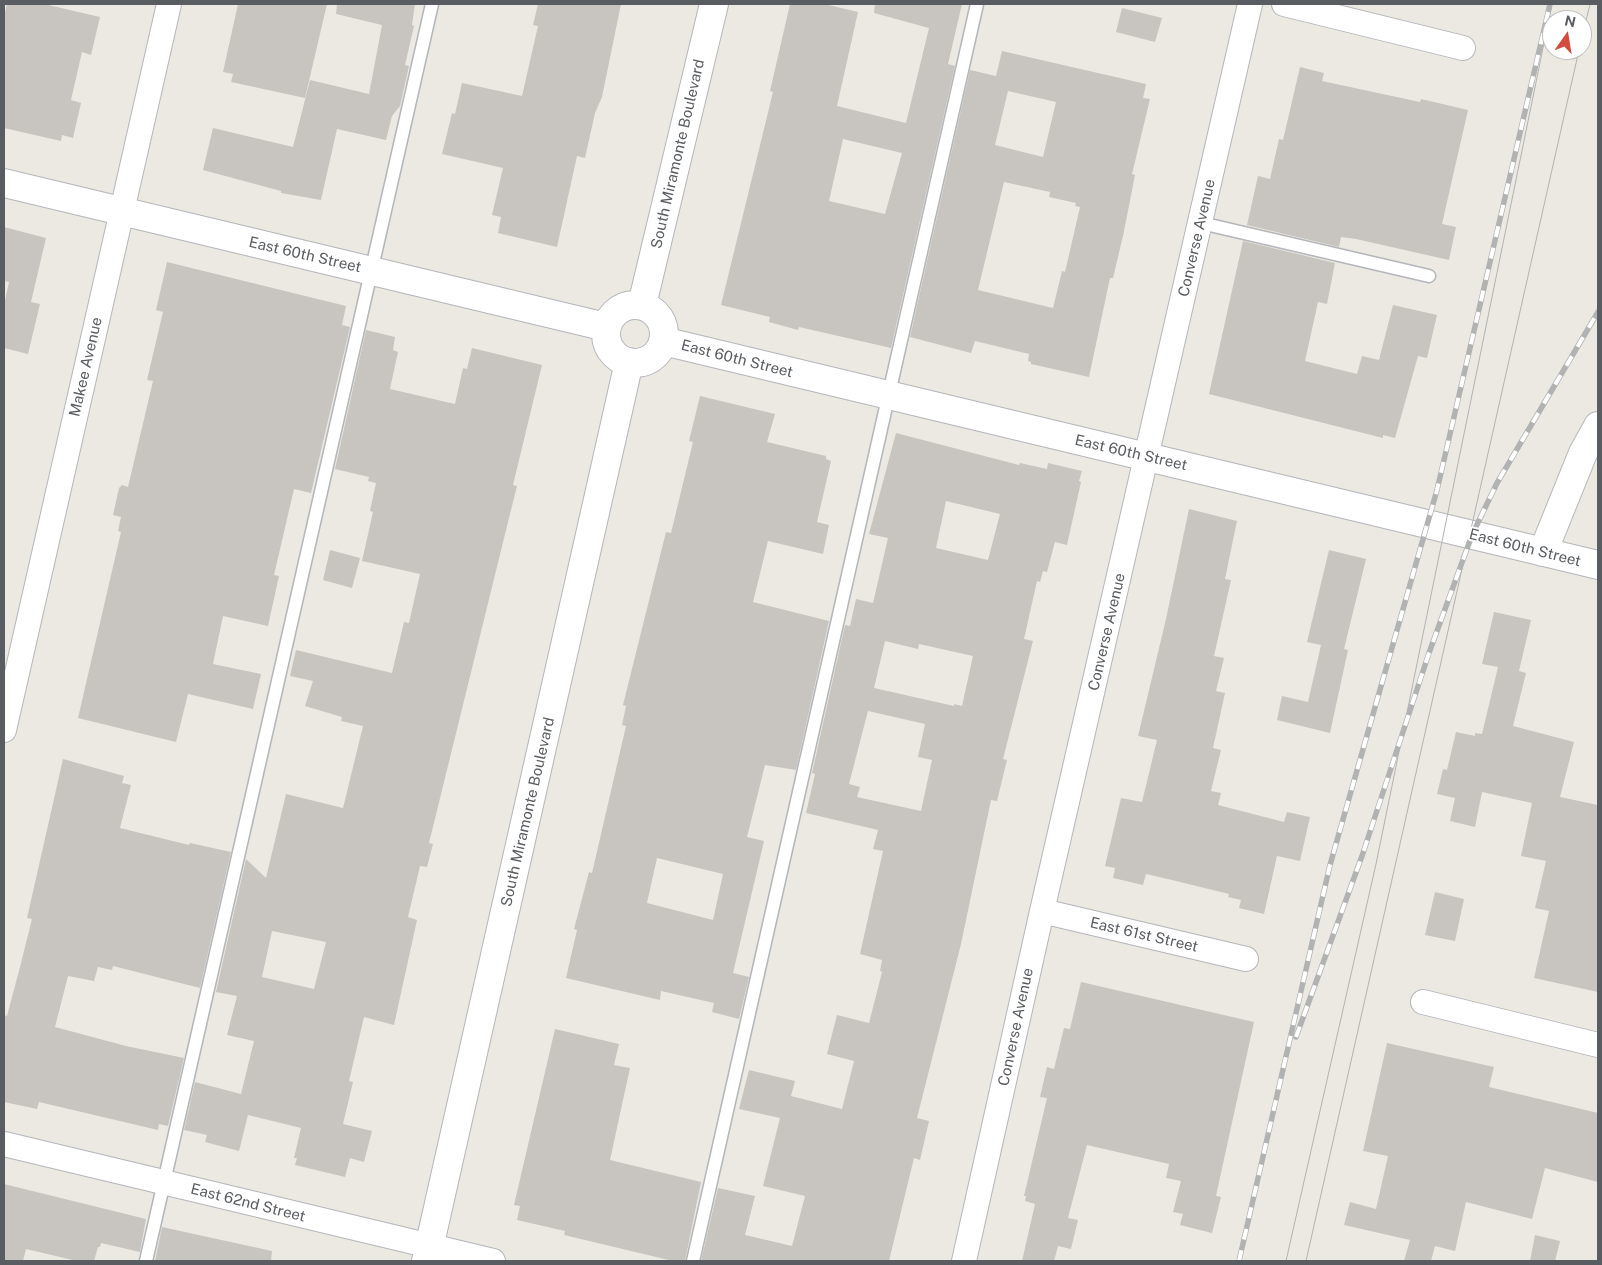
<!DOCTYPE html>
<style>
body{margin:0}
#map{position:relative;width:1602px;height:1265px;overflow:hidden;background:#ebe9e1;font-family:"Public Sans",sans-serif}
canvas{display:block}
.frame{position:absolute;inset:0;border:5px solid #595c60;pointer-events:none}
.north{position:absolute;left:1542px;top:10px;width:50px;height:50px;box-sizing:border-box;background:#fff;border:1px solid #bdbebf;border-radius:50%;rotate:13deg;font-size:14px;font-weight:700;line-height:20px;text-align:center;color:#595c60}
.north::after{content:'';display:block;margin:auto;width:18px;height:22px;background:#d54b3d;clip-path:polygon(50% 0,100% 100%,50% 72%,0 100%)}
</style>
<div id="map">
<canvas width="1602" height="1265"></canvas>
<div class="frame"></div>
<div class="north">N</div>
</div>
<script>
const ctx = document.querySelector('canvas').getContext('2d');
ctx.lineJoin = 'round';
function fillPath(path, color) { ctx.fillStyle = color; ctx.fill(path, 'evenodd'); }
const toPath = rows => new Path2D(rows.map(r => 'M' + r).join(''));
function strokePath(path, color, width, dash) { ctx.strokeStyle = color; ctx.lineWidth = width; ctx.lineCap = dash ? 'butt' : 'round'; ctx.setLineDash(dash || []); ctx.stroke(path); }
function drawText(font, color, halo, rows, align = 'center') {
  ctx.font = font + ' "Public Sans",sans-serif'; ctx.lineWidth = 4; ctx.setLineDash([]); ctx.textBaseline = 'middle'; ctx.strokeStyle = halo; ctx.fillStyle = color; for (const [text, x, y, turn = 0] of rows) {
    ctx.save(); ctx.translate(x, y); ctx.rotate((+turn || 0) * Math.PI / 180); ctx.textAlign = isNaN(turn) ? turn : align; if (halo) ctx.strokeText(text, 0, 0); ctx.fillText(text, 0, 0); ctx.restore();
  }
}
const building = toPath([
 [7,4,44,4,100,17,91,55,82,52,71,100,81,103,73,138,62,135,61,141,4,128,4,16],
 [238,4,327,4,305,98,231,82,233,74,223,72],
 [337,4,415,4,412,25,414,26,405,65,409,66,400,106,392,116,386,140,337,129,321,200,281,193,281,191,203,170,213,128,293,147,310,80,369,94,382,25,336,14],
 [538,4,621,4,602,97,595,113,585,158,577,156,557,247,498,233,501,217,492,215,503,168,442,154,452,113,455,114,462,83,522,96,538,26,533,25],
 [790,4,824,4,858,12,837,106,906,123,929,28,874,13,875,4,962,4,948,64,955,66,891,348,799,327,798,330,769,322,770,317,721,305,773,92,770,91],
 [843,139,902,153,885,214,829,201],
 [1122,8,1162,18,1155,42,1116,32],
 [1002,51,1146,84,1143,98,1150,99,1132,174,1135,175,1123,236,1113,278,1110,278,1089,377,1031,364,1031,362,1028,361,1029,354,975,341,971,353,910,337,970,70,996,76],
 [1008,91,1056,102,1043,157,995,145],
 [1004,182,1050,192,1049,197,1076,203,1075,206,1080,207,1065,272,1062,271,1053,308,978,290],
 [1300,67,1324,73,1322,81,1420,102,1421,99,1468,110,1442,224,1456,227,1449,260,1356,239,1341,237,1339,247,1247,225,1258,176,1270,179,1279,139,1283,140],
 [4,227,46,238,31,302,40,304,28,354,4,348,4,305,9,282,4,281],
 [1243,241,1335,263,1327,304,1318,302,1305,361,1357,374,1362,356,1379,360,1393,305,1437,315,1427,358,1418,356,1395,438,1383,435,1383,438,1209,394],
 [167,262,346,306,342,325,350,327,311,493,294,489,274,575,279,576,268,626,223,616,213,664,261,674,253,709,188,694,176,742,78,718,121,532,118,531,121,517,113,515,119,488,122,485,128,487,153,381,147,380,163,312,156,310],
 [366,330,395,337,393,350,398,352,390,389,455,404,463,368,467,369,472,348,542,365,513,485,517,486,508,522,429,843,433,844,427,867,420,866,408,917,417,920,394,1025,364,1017,349,1081,353,1082,343,1124,372,1131,364,1162,350,1158,345,1177,295,1165,297,1158,294,1158,301,1128,248,1115,239,1151,205,1142,207,1135,184,1130,195,1082,241,1094,254,1041,227,1035,237,996,216,992,246,859,266,878,286,794,343,808,363,726,341,721,342,717,305,706,313,681,290,676,296,650,392,673,404,622,409,623,420,574,362,561,373,512,370,511,376,483,368,481,369,477,335,469],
 [272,931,326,942,314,989,262,977],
 [700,396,775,414,767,442,826,456,826,459,831,461,817,522,829,525,823,554,768,541,753,602,829,621,796,770,765,765,747,837,764,841,733,973,749,977,739,1019,712,1012,714,1003,661,991,660,1000,566,978,577,930,574,929,589,872,592,873,626,726,622,725,626,706,623,705,666,532,671,533,693,442,689,441],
 [657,858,723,874,713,920,647,903],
 [896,433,1019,465,1020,463,1047,469,1048,463,1082,471,1079,481,1081,482,1067,545,1055,542,1047,572,1043,571,1040,582,1037,581,1024,639,1033,641,1003,759,1007,760,997,801,991,800,961,944,917,1118,929,1121,920,1160,914,1158,889,1261,701,1261,718,1188,755,1196,745,1235,792,1246,805,1196,763,1186,780,1118,739,1109,749,1070,795,1081,791,1096,842,1109,854,1061,827,1054,837,1015,869,1023,882,972,880,971,882,960,860,954,883,851,873,849,878,830,806,813,815,774,812,773,845,625,850,626,856,599,873,603,888,538,869,534],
 [946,501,1000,514,988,560,936,548],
 [885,641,918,649,919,644,973,656,962,706,954,704,954,706,874,688],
 [868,711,925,724,918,757,932,760,921,811,857,797,860,787,849,784],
 [1189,509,1237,521,1225,579,1231,580,1214,656,1224,658,1216,691,1225,693,1213,748,1221,750,1211,791,1221,793,1218,805,1284,822,1287,812,1310,817,1300,861,1277,856,1264,914,1239,908,1241,900,1228,897,1229,894,1172,880,1146,874,1143,885,1113,878,1115,868,1105,866,1121,798,1142,802,1157,740,1138,736,1166,619],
 [330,550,360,558,352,588,323,580],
 [1329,550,1366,559,1344,649,1348,650,1330,733,1277,720,1282,696,1308,702,1321,645,1307,642],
 [1494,612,1531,620,1519,671,1526,673,1513,726,1574,742,1560,797,1598,805,1598,992,1534,978,1549,911,1535,908,1546,861,1521,856,1532,803,1482,792,1475,827,1450,821,1455,798,1437,794,1443,769,1447,770,1456,732,1475,736,1475,733,1482,734,1498,667,1482,664],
 [63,759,124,776,122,783,131,785,120,828,189,845,190,843,231,852,200,988,113,966,112,970,98,967,94,981,68,976,55,1027,126,1046,184,1058,168,1126,159,1124,158,1130,39,1102,37,1109,4,1102,4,1015,7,1016,20,967,32,919,27,918],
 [1435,892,1464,899,1455,941,1425,935],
 [1081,982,1254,1022,1216,1196,1221,1197,1212,1233,1180,1225,1183,1214,1173,1212,1181,1181,1166,1178,1169,1164,1087,1145,1068,1218,1078,1220,1071,1249,1058,1246,1054,1261,1022,1261,1035,1204,1025,1201,1026,1196,1024,1196,1047,1098,1040,1097,1047,1067,1054,1069,1064,1028,1070,1029],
 [555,1029,619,1044,614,1065,630,1068,610,1160,701,1182,685,1261,673,1261,564,1235,565,1231,517,1220,520,1206,514,1205],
 [1387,1043,1494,1067,1489,1087,1598,1113,1598,1182,1545,1168,1532,1219,1466,1202,1455,1251,1435,1246,1431,1261,1404,1261,1410,1240,1344,1225,1350,1202,1376,1209,1388,1156,1363,1151],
 [4,1184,146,1219,140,1252,101,1243,100,1247,98,1247,94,1261,77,1261,26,1249,23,1261,4,1261],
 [162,1227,272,1251,271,1261,155,1261],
 [1535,1235,1560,1241,1555,1261,1530,1261]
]);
const service = toPath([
 [1201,223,1429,276],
 [146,1261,432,4],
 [693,1261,977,4]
]);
const minor = toPath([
 [1284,4,1463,48],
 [4,730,169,4],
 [1042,911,1246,959],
 [1423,1002,1598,1045],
 [4,1144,493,1261],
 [964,1261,1042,911,1250,4]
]);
const tertiary = toPath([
 [4,183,606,327],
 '606 334a29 29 0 1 1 58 0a29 29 0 1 1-58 0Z',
 [642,305,714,4],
 [663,341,1598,565],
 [1543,552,1583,453,1598,426],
 [426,1261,629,362]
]);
const tram = toPath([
 [1582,38,1590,4],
 [1286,1261,1376,864,1552,4],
 [1306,1261,1579,50]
]);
const rail = toPath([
 [1296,1037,1362,856,1429,653,1472,535,1497,483,1598,312],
 [1239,1261,1330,865,1437,490,1550,4]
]);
const streetNames = [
 ["South Miramonte Boulevard",678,154,-77],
 ["Converse Avenue",1197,238,-77],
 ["East 60th Street",305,255,13],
 ["East 60th Street",737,359,14],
 ["Makee Avenue",86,367,-77],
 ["East 60th Street",1131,453,13],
 ["East 60th Street",1525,548,14],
 ["Converse Avenue",1107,632,-77],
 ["South Miramonte Boulevard",528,812,-77],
 ["East 61st Street",1144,935,13],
 ["Converse Avenue",1016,1027,-78],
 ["East 62nd Street",248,1203,14]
];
fillPath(building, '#c8c5c0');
strokePath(service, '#b3b6ba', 15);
strokePath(minor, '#b3b6ba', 26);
strokePath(tertiary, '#b3b6ba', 30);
strokePath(service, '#fff', 12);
strokePath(minor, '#fff', 24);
strokePath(tertiary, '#fff', 28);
strokePath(tram, '#b1b2b2', 1);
strokePath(rail, '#b1b2b2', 5.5);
strokePath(rail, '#fff', 4, [11]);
drawText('15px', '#595c60', '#fff', streetNames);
</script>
